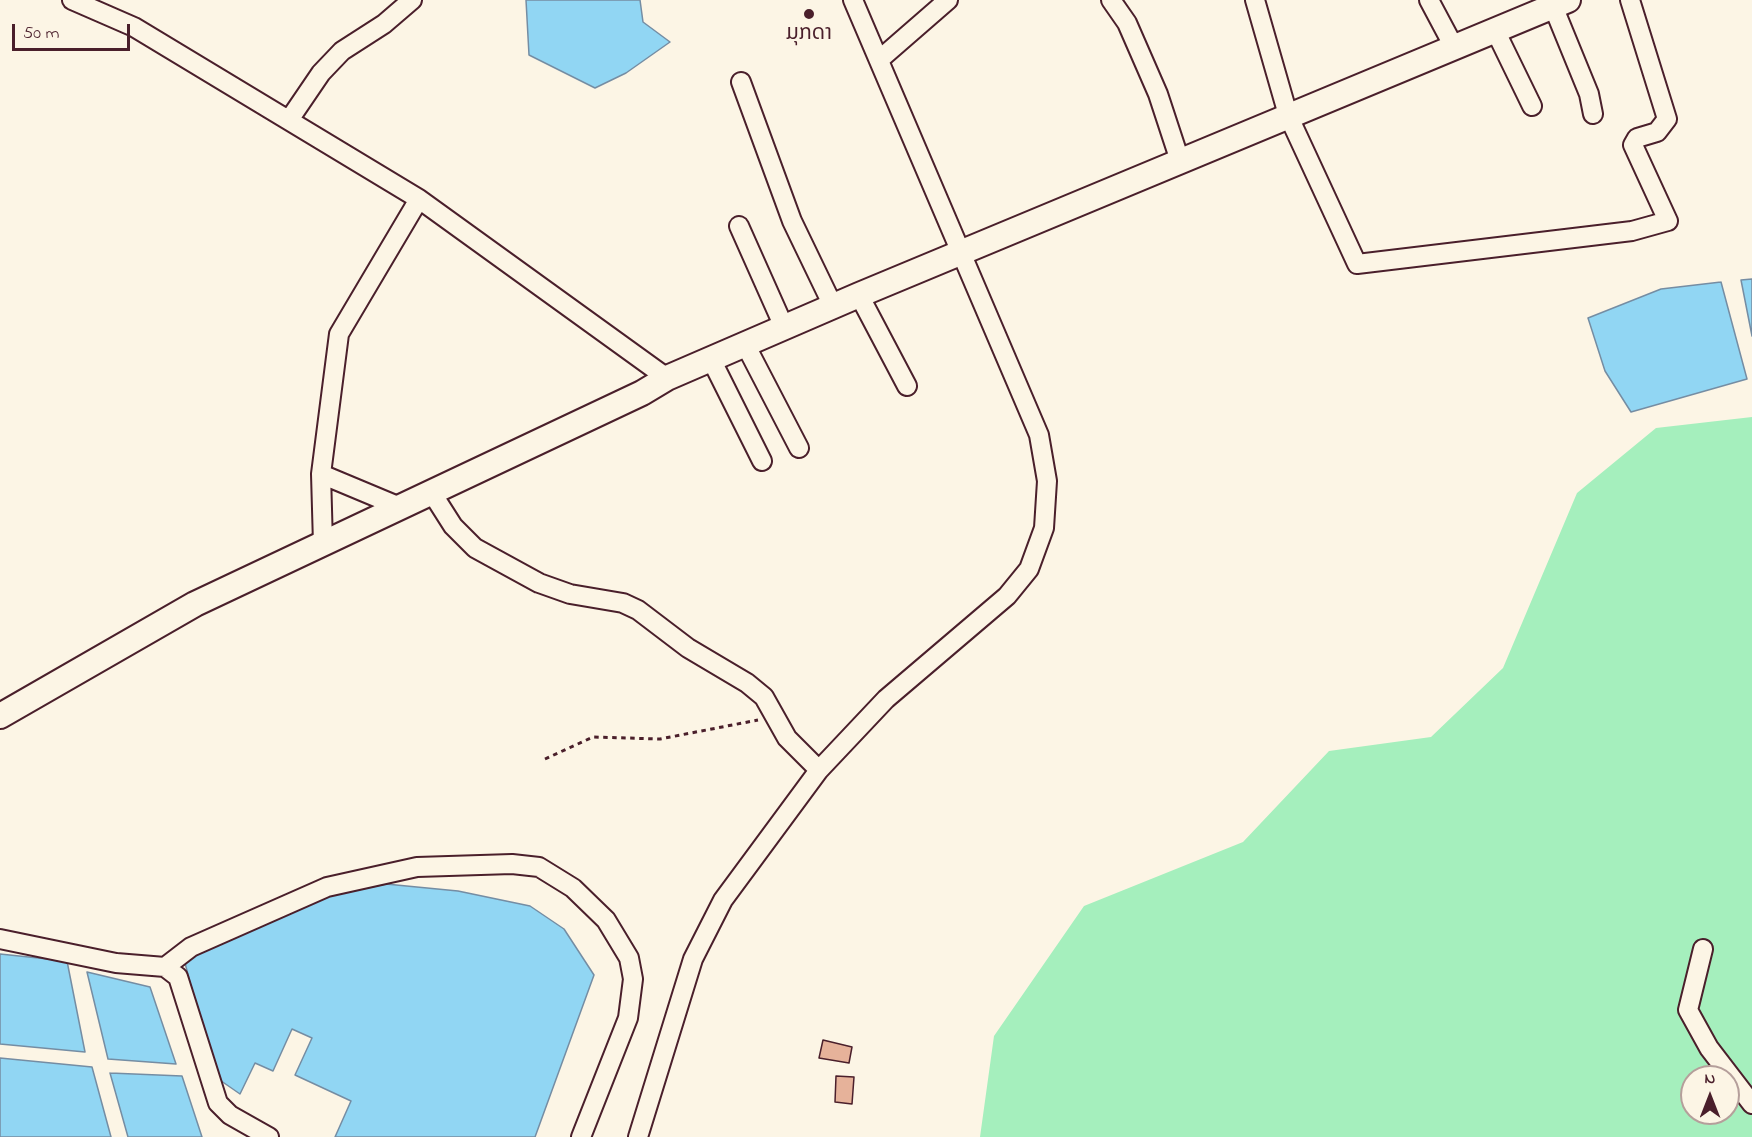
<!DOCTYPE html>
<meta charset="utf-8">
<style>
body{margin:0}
#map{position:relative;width:1752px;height:1137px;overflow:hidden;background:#fcf5e5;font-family:"Indie Flower",sans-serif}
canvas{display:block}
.north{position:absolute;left:1680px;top:1065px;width:60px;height:60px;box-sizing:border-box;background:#fcf5e5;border:2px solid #b59f9b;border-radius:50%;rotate:0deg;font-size:16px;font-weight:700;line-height:24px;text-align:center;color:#4a1f2b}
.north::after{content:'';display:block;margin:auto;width:21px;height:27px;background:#4a1f2b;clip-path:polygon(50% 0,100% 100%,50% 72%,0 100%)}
.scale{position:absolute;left:12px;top:24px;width:118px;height:27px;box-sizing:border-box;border:3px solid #4a1f2b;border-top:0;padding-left:8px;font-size:18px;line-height:21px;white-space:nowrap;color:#4a1f2b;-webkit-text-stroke:4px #fcf5e5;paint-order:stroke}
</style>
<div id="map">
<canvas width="1752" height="1137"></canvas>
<div class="north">N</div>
<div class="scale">50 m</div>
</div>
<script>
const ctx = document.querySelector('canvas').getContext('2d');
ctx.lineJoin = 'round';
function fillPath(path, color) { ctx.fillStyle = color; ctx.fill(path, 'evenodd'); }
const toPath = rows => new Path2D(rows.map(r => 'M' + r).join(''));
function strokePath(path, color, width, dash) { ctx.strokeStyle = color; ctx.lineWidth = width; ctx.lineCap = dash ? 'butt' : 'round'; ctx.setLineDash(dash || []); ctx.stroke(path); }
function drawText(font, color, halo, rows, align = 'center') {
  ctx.font = font + ' "Indie Flower","Noto Sans Lao",sans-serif'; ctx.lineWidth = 5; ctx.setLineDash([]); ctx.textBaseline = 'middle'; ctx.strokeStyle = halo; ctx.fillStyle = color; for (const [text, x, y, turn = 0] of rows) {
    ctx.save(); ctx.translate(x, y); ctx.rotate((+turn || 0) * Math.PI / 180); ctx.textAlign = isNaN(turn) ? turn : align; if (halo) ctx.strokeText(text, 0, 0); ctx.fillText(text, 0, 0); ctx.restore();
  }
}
const green = toPath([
 [1752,417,1752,1137,980,1137,994,1036,1084,906,1243,842,1329,751,1431,737,1503,668,1577,493,1656,428],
 [1692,1077,1728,1077,1728,1113,1692,1113]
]);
const water = toPath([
 [526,0,640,0,643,22,670,42,626,73,595,88,529,55,526,0],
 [1752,279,1752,336,1741,280,1752,279],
 [1721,282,1747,379,1631,412,1605,371,1588,318,1661,289,1721,282],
 [386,884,458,891,530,906,564,929,594,975,535,1137,335,1137,351,1101,295,1075,312,1038,292,1029,273,1071,255,1063,240,1094,214,1076,184,959,306,901,386,884],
 [0,954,67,961,85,1052,0,1044,0,954],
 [87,972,150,987,176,1064,108,1059,87,972],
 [0,1058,92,1067,111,1137,0,1137,0,1058],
 [110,1073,182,1076,202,1137,128,1137,110,1073]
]);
const building = toPath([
 [823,1040,852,1047,849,1063,819,1058,823,1040],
 [836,1076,854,1077,852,1104,835,1102,836,1076]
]);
const path = toPath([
 [545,759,593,737,660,739,758,720]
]);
const street = toPath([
 [72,0,134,27,419,199,667,378],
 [1111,0,1127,23,1158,94,1180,161],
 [1255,0,1288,115,1357,264,1632,231,1668,221,1633,145,1637,138,1657,132,1667,119,1630,0],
 [1429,0,1454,47],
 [1553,6,1589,94,1593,114],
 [1495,30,1532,106],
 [879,60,948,0],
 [741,82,792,221,833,306],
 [289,120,321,73,342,51,384,24,412,0],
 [739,226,784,327],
 [859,295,907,386],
 [745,344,799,448],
 [711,359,762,461],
 [321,474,400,507],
 [432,493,453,526,475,548,539,583,570,594,623,603,638,610,688,648,747,683,764,697,787,738,819,770],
 [323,544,321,474,339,334,419,199],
 [0,939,116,963,165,967,178,977,218,1103,230,1115,269,1137],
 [1703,949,1688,1010,1709,1048,1752,1104],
 [165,967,191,947,327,887,417,867,512,864,539,867,573,888,606,920,629,958,633,979,628,1018,581,1137],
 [638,1137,693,959,723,900,819,770,886,699,1007,596,1029,569,1044,528,1047,481,1039,435,853,0]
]);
const secondary = toPath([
 [0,716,195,604,642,393,667,378,859,295,1568,0]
]);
const markers = [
 [809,14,6,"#4a1f2b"]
];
const poiNames = [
 ["ມຸກດາ",809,36]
];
fillPath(green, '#a5efbd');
fillPath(water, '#91d6f3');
strokePath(water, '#758da3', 1.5);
fillPath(building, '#e6b29a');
strokePath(building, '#4a1f2b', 1.5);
strokePath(street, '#4a1f2b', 22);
strokePath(secondary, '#4a1f2b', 28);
strokePath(path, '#4a1f2b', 3, [4.5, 4.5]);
strokePath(street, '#fcf5e5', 18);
strokePath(secondary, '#fcf5e5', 24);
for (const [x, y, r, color] of markers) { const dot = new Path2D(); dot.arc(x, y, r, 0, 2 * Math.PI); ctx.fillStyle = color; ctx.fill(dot); strokePath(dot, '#fcf5e5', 2); }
drawText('21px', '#4a1f2b', '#fcf5e5', poiNames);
</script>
